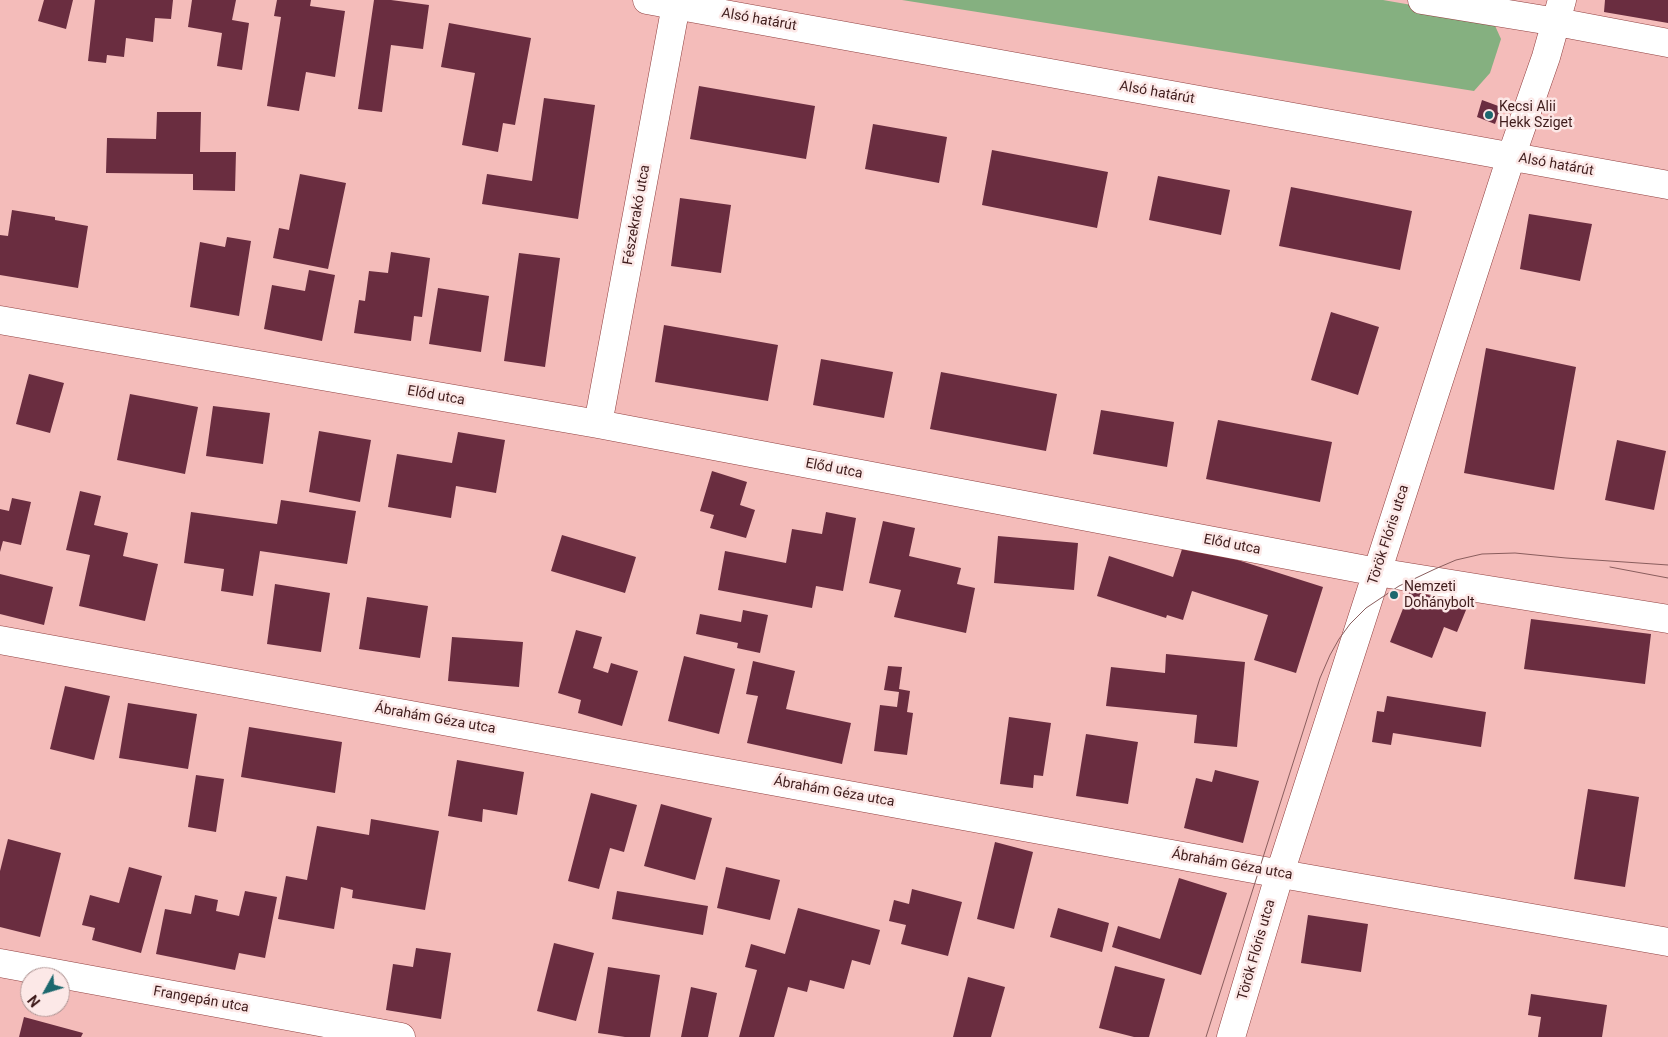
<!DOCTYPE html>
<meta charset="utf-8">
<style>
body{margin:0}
#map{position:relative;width:1668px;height:1037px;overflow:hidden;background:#f4bcba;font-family:Roboto,sans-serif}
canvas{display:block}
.north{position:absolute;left:20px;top:967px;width:50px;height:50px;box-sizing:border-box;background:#fce8e7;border:1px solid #b09695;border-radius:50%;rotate:231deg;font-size:14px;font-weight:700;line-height:20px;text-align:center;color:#3e1b1b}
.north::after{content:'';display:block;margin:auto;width:18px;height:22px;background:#1c686e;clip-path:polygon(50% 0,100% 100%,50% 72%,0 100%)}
</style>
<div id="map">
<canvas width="1668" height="1037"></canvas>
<div class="north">N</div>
</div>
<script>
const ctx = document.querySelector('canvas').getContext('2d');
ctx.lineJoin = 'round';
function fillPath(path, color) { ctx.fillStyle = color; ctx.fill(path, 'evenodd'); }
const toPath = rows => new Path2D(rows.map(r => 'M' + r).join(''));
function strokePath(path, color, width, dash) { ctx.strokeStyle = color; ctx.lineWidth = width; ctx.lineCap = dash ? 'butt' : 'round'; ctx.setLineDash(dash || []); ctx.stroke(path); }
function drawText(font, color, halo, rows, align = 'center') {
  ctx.font = font + ' Roboto,sans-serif'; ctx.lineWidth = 5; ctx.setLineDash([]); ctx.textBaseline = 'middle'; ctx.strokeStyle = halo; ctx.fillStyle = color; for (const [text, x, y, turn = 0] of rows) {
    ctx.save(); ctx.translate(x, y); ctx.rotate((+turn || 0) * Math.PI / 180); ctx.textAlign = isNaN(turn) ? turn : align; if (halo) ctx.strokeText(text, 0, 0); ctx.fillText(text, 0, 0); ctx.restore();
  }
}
const green = toPath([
 [902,0,1383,0,1492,19,1501,39,1490,73,1474,91]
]);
const building = toPath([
 [44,0,73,0,66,29,38,21],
 [95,0,173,0,171,19,155,18,153,42,126,38,124,57,107,55,106,63,88,61],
 [192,0,236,0,232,20,249,23,242,70,217,66,222,33,188,27],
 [277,0,311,0,310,6,345,11,335,77,306,72,299,111,267,106,281,17,274,16],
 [374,0,391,0,429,5,423,49,391,45,382,112,358,109],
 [1605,0,1668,0,1668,23,1604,12],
 [449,23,531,38,515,125,503,123,498,152,462,145,475,73,441,67],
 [699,86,815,106,806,159,690,139],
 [544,98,595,105,578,219,482,204,487,174,532,181],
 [1482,100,1501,107,1495,124,1477,117],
 [157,112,201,112,200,152,236,152,235,191,193,190,193,174,106,173,107,138,156,139],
 [873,124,947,137,939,183,865,169],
 [992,150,1108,172,1097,228,982,205],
 [300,174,346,183,328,269,273,258,279,228,289,230],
 [1158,176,1230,190,1221,235,1149,220],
 [1291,187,1412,211,1400,270,1279,246],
 [680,198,731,205,721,273,671,266],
 [12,210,55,217,55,220,88,226,78,288,0,275,0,235,8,236],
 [1529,214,1592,224,1580,281,1520,269],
 [227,237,251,241,239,316,190,307,200,242,225,247],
 [391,252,430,258,422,317,414,316,411,341,354,333,359,300,365,301,369,271,388,273],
 [519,253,560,258,545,367,504,361],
 [309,270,335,275,322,341,264,329,272,285,305,291],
 [438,288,489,296,481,352,429,344],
 [1331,312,1379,327,1358,395,1311,380],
 [664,325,778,345,768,401,655,382],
 [1486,348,1576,367,1554,490,1464,473],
 [821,359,893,372,884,418,813,405],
 [941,372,1057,394,1046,451,930,429],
 [29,374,64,383,50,433,16,424],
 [130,394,198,407,185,474,117,460],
 [213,406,270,413,263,464,206,456],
 [1101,410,1174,422,1167,467,1093,454],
 [1218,420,1332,442,1320,502,1206,479],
 [319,431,371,440,360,502,309,492],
 [458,432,505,440,496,493,456,486,451,518,388,507,397,454,452,463],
 [1617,440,1666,451,1654,510,1605,500],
 [712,471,747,482,740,505,755,510,746,538,710,528,714,515,700,511],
 [80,491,101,496,94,525,128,533,123,556,158,564,145,621,79,606,90,555,66,550],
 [12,498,31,502,21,545,3,541,0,552,0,509,9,511],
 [281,500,356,511,347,564,260,551,253,596,221,591,224,569,184,563,191,512,277,524],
 [826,512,856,518,843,591,816,586,812,608,718,590,725,551,786,563,792,529,822,534],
 [883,521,915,528,909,556,961,568,957,584,975,588,966,633,894,617,901,590,869,583],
 [562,535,636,557,625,593,551,571],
 [998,536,1078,543,1074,590,994,583],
 [1184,543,1323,587,1296,673,1254,660,1268,615,1192,591,1183,620,1167,615,1166,618,1097,596,1109,556,1173,577],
 [0,574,53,587,44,625,0,614],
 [275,584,330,593,321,652,267,644],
 [1411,588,1466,610,1457,632,1444,627,1432,658,1390,642],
 [367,597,428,606,420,658,359,649],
 [743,610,768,615,760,653,737,648,738,643,696,634,700,614,741,622],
 [1531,619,1651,634,1645,684,1524,669],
 [576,630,602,637,593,668,608,673,611,663,638,671,622,726,578,713,581,700,558,693],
 [452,637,523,642,519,687,448,681],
 [1166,654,1245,662,1237,747,1194,743,1197,715,1106,706,1111,667,1165,673],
 [684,656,735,669,719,734,668,721],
 [753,661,795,671,786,709,851,723,842,764,747,743,758,696,746,694],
 [888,666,902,667,899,689,910,691,907,712,913,713,907,755,874,751,880,705,897,707,899,692,884,690],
 [65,686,110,696,94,760,50,749],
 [1387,696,1486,712,1481,747,1393,733,1391,745,1372,742,1377,711,1384,712],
 [128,703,197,714,188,769,119,758],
 [1009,717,1051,723,1043,776,1034,775,1033,788,1000,784],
 [249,727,342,742,335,793,241,777],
 [1086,734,1138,742,1128,804,1076,796],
 [457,760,524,772,517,815,483,809,482,822,448,816],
 [1215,770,1259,781,1243,843,1184,828,1196,778,1212,782],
 [196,775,224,779,216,832,188,827],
 [1588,789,1639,797,1625,887,1574,879],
 [591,793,637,805,624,852,610,848,599,889,568,881],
 [661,804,712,818,695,880,644,866],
 [371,819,439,831,425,910,352,898,353,890,341,887,334,929,278,919,286,876,307,880,317,826,369,835],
 [8,839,61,853,40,937,0,927,0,871],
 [995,842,1033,852,1014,929,977,919],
 [129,867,162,876,141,953,92,940,95,928,82,925,90,895,119,903],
 [726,867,780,880,770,920,717,908],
 [1179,878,1227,893,1201,975,1112,947,1118,926,1160,939],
 [912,889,962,902,948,956,901,944,906,925,889,921,894,900,909,904],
 [245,891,277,897,265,958,239,953,235,970,156,954,165,909,191,914,195,895,218,900,216,911,239,916],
 [617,891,708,906,703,935,612,919],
 [798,908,880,930,870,965,852,960,844,989,810,980,807,992,788,987,774,1037,739,1037,757,970,745,967,751,944,785,954],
 [1058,908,1109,923,1102,952,1050,937],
 [1308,915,1368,924,1361,972,1301,963],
 [554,943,594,953,576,1021,537,1011],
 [416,948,451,953,441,1019,386,1010,393,964,413,967],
 [1115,966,1165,979,1149,1037,1134,1037,1099,1028],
 [608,967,660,975,650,1037,625,1037,598,1033],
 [968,977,1005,987,991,1037,953,1037],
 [691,987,717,993,708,1037,681,1037],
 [1531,994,1607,1005,1602,1037,1538,1037,1541,1017,1528,1015],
 [24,1017,83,1033,81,1037,19,1037]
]);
const street = toPath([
 [647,0,1668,185],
 [1422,0,1557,22,1668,43],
 [0,320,598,424,1377,572,1668,619],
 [598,424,676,5],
 [0,640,1259,870,1668,942],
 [0,963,401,1037],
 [1231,1037,1280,873,1511,157,1546,57,1562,0]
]);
const tram = toPath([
 [1610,567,1668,578],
 [1206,1037,1320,678,1330,655,1339,639,1350,624,1366,608,1399,586,1435,569,1456,560,1482,554,1515,553,1566,558,1668,565]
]);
const markers = [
 [1489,115,5,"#1c686e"],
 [1394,595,5,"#1c686e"]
];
const streetNames = [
 ["Alsó határút",759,20,10],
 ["Alsó határút",1157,93,10],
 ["Alsó határút",1556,165,10],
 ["Fészekrakó utca",637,215,-80],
 ["Előd utca",436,396,10],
 ["Előd utca",834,469,11],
 ["Török Flóris utca",1389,535,-72],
 ["Előd utca",1232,545,11],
 ["Ábrahám Géza utca",435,719,10],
 ["Ábrahám Géza utca",834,792,10],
 ["Ábrahám Géza utca",1232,865,10],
 ["Török Flóris utca",1257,950,-74],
 ["Frangepán utca",201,1000,10]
];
const poiNames = [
 ["Kecsi Alii",1499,107],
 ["Hekk Sziget",1499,123],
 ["Nemzeti",1404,587],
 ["Dohánybolt",1404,603]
];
fillPath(green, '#85b080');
fillPath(building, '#6a2d40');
strokePath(street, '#914141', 29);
strokePath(street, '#fff', 28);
strokePath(tram, '#895d5d', 1);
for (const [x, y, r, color] of markers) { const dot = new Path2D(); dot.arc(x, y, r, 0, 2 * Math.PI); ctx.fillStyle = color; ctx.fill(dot); strokePath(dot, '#fce8e7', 2); }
drawText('14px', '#3e1b1b', '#fce8e7', streetNames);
drawText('14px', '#3e1b1b', '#fce8e7', poiNames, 'left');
</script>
